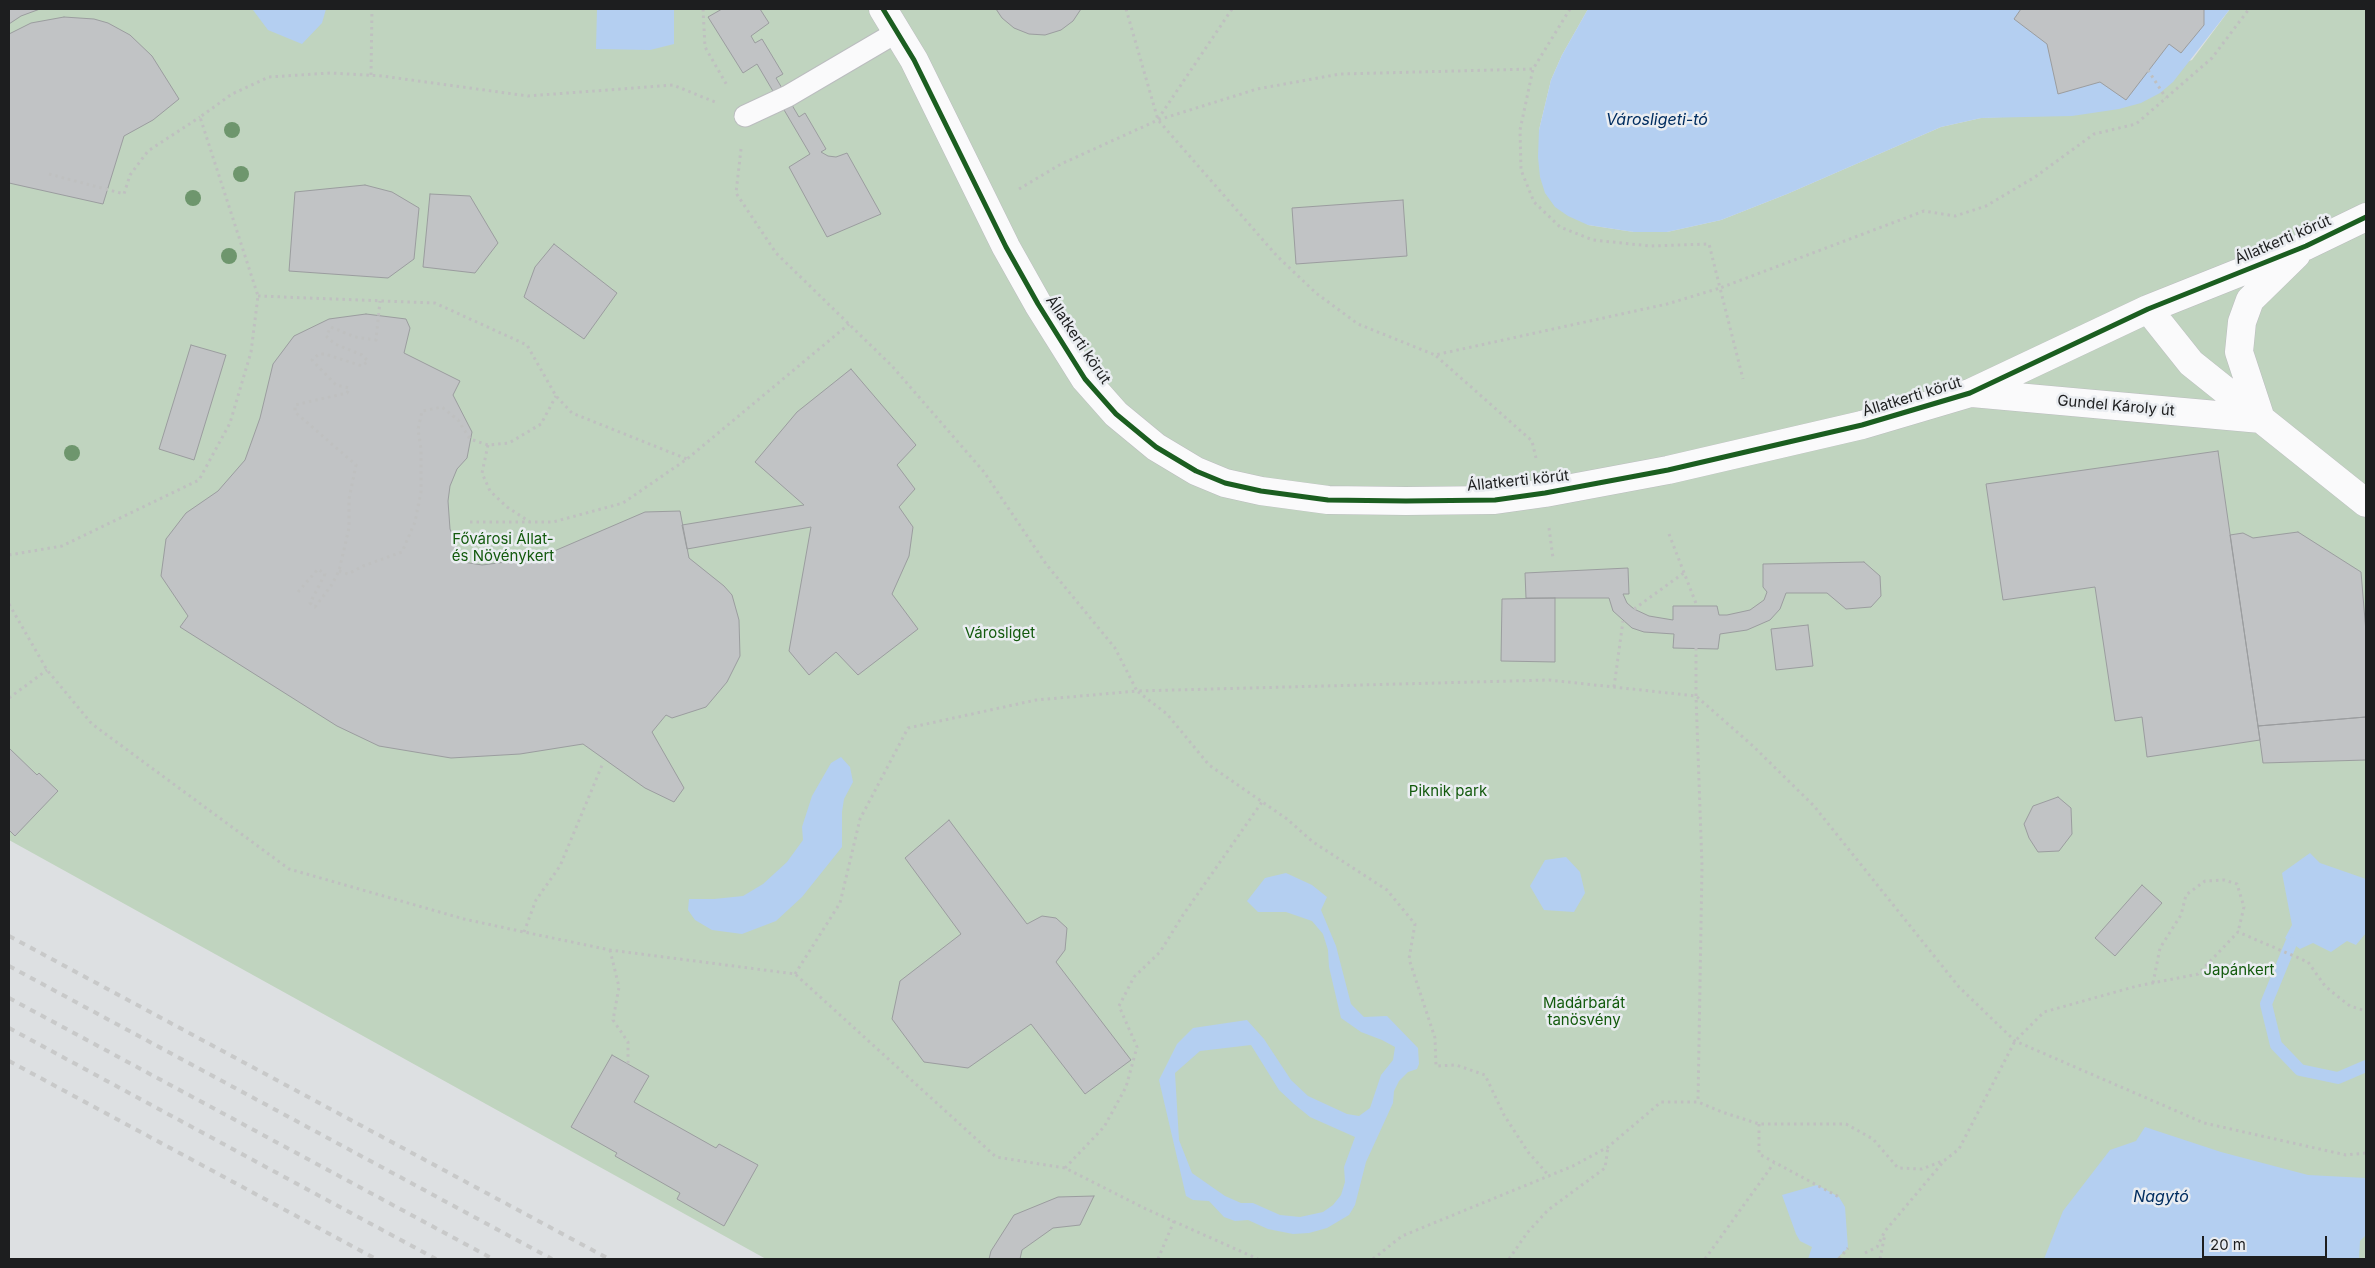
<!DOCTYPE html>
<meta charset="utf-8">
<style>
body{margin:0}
#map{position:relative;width:2375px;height:1268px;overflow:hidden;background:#dde0e2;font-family:Inter,sans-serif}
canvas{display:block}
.frame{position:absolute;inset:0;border:10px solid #1d1e1f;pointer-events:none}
.scale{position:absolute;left:2202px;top:1236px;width:125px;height:22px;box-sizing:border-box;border:2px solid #1d1e1f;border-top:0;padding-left:6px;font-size:15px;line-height:18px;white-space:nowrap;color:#1d1e1f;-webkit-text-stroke:4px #eaedf1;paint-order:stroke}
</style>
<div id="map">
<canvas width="2375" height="1268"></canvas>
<div class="frame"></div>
<div class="scale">20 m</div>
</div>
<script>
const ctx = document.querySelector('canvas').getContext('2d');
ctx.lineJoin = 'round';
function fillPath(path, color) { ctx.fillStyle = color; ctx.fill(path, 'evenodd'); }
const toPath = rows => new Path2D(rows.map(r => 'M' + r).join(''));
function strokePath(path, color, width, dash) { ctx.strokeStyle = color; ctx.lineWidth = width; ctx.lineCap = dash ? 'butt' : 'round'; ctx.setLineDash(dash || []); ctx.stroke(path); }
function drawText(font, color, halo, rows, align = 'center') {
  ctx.font = font + ' Inter,sans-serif'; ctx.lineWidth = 5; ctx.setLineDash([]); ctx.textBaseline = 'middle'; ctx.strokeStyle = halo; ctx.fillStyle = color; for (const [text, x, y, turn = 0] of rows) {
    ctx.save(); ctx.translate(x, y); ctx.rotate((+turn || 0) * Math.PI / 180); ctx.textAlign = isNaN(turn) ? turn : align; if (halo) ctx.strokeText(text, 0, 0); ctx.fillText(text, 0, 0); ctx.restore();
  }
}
const green = toPath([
 [9,9,1588,9,1562,55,1551,80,1539,130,1588,225,1634,232,1667,232,1721,220,1787,194,1941,127,1981,118,2024,116,2192,60,2230,9,2366,9,2366,1259,766,1259,9,840]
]);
const water = toPath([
 [255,9,326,9,322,23,302,44,268,30,253,10],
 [597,9,674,9,674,44,650,50,596,49],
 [1588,9,2230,9,2173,82,2160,93,2141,103,2119,109,2072,116,1981,118,1941,127,1787,194,1721,220,1667,232,1634,232,1588,225,1568,216,1555,207,1545,193,1540,177,1538,157,1539,130,1551,80,1562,55],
 [841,757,850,767,853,782,844,799,842,812,842,847,802,897,776,921,742,934,712,930,695,920,688,910,689,899,714,899,743,896,763,884,787,862,803,840,802,827,812,796,831,763],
 [2310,853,2320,863,2366,879,2366,933,2356,945,2347,941,2331,952,2313,943,2300,949,2285,938,2292,925,2282,873],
 [1566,857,1580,872,1585,893,1574,912,1544,910,1530,886,1545,860],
 [1286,873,1312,885,1327,897,1321,910,1336,946,1351,1004,1364,1017,1387,1016,1418,1048,1419,1064,1417,1069,1408,1072,1399,1081,1394,1091,1393,1103,1366,1162,1355,1205,1349,1215,1327,1228,1309,1233,1293,1234,1268,1229,1248,1220,1235,1221,1224,1217,1209,1201,1193,1200,1186,1196,1159,1080,1177,1044,1193,1028,1247,1020,1264,1039,1291,1080,1308,1096,1347,1114,1359,1116,1370,1108,1381,1075,1393,1060,1395,1047,1382,1040,1361,1032,1341,1018,1329,967,1328,950,1323,934,1312,921,1286,912,1258,912,1247,901,1265,878],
 [1251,1045,1279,1090,1294,1104,1310,1117,1355,1137,1344,1167,1345,1182,1341,1195,1333,1205,1323,1212,1300,1217,1280,1215,1253,1203,1241,1203,1225,1196,1192,1173,1179,1140,1175,1073,1200,1051],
 [2145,1127,2221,1152,2308,1175,2366,1178,2366,1235,2360,1241,2359,1259,2044,1259,2063,1211,2110,1150,2136,1141],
 [1817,1185,1839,1197,1845,1207,1848,1248,1836,1259,1808,1259,1812,1247,1800,1241,1796,1234,1782,1195]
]);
const stream = toPath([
 [2291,943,2266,1004,2276,1045,2300,1070,2338,1078,2366,1066]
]);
const building = toPath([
 [9,9,40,9,21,16,9,24,9,9],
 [722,9,760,9,769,23,751,36,755,43,762,39,783,74,776,78,799,117,805,113,826,149,821,152,828,156,836,157,847,153,881,214,827,237,789,167,810,154,757,64,743,73,708,17,722,9],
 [996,9,1081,9,1073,21,1061,30,1045,35,1029,34,1014,28,1002,18,996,9],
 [2021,9,2204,9,2204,25,2181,53,2169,44,2126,100,2100,82,2058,94,2047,44,2014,19,2021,9],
 [64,17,94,19,108,23,130,35,152,56,179,99,153,120,124,136,103,204,9,183,9,34,31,23,64,17],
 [365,185,392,192,419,208,414,259,388,278,289,271,295,192,365,185],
 [430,194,470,196,498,243,475,273,423,267,430,194],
 [1403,200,1407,256,1296,264,1292,208,1403,200],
 [554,244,617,293,584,339,524,297,535,267,554,244],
 [366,314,406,319,410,328,404,353,460,381,453,395,472,432,467,458,457,469,450,486,448,501,450,529,463,562,482,565,538,558,645,512,680,511,689,558,724,586,732,595,739,620,740,656,727,682,706,707,672,718,666,715,652,732,684,788,674,802,645,788,583,744,520,754,451,758,379,746,337,726,180,627,188,616,161,576,166,539,186,513,218,491,245,460,260,418,273,364,294,336,329,319,366,314],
 [191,345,226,355,194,460,159,449,191,345],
 [851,369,916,445,897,465,915,489,899,507,913,527,909,556,892,594,918,629,858,675,836,652,809,675,789,651,811,527,687,549,682,525,804,505,755,462,797,412,851,369],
 [2218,451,2260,740,2147,757,2142,717,2115,721,2095,587,2003,600,1986,484,2218,451],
 [2298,532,2361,572,2366,632,2366,717,2258,726,2230,535,2243,533,2253,538,2298,532],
 [1864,562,1880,576,1881,596,1871,607,1846,609,1827,593,1786,593,1780,609,1770,620,1747,630,1720,634,1718,649,1673,648,1674,634,1644,632,1632,628,1613,611,1609,598,1526,598,1525,573,1628,568,1629,594,1623,594,1627,603,1634,609,1649,616,1673,620,1673,606,1717,606,1719,615,1727,615,1750,610,1764,600,1767,592,1763,587,1763,564,1864,562],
 [1555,598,1555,662,1501,661,1502,599,1555,598],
 [1808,625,1813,666,1776,670,1771,629,1808,625],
 [2366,717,2366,760,2263,763,2258,726,2366,717],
 [9,748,37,775,39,773,58,791,15,836,9,830,9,748],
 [2058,797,2071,808,2072,834,2059,851,2038,852,2029,838,2024,824,2033,806,2058,797],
 [949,820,1027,924,1042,916,1056,918,1067,928,1065,950,1056,962,1131,1060,1085,1094,1031,1024,968,1068,924,1062,892,1019,900,981,961,934,905,858,949,820],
 [2142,885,2162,903,2115,956,2095,938,2142,885],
 [612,1055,649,1076,634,1102,716,1148,719,1144,758,1165,724,1226,677,1199,680,1193,615,1156,617,1153,571,1127,612,1055],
 [1094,1196,1080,1225,1053,1228,1022,1250,1020,1259,989,1259,991,1251,1014,1215,1058,1197,1094,1196]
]);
const path = toPath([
 [703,9,705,47,728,87],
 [1126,9,1158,120,1277,256,1316,293,1358,324,1435,355],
 [1570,9,1533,69,1520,130,1521,170,1534,202,1560,227,1593,240,1650,246,1709,244,1720,288,1924,211,1955,216,1986,206,2035,177,2094,134,2136,124,2212,58,2249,9],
 [2148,70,2166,98],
 [371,75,372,9],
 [1158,119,1232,9],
 [741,149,736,193,776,253,892,366,984,472,1046,564,1115,648,1137,691,1549,680,1696,696,1753,746,1814,806,1959,987,2015,1041,2204,1123,2346,1155,2366,1153],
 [49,174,124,194,130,175,148,151,200,117],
 [1019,189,1061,164,1158,120,1257,89,1340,74,1533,69],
 [258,296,435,303,527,345,556,396,572,413,687,459],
 [488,445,482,473,490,491,507,507,530,522],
 [1536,458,1532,441,1435,355,1667,304,1720,288,1743,379],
 [470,522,553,522,623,503,687,459,849,324],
 [1549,528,1553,558],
 [1669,534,1697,606],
 [9,555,62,546,199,480,230,423,251,352,258,296,200,117,232,94,269,77,330,73,382,76,528,96,673,85,715,102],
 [339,571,348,574,363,566,402,552,415,522,421,492,421,449,418,430,422,411,442,407,458,420,470,439,488,445,509,443,541,424,556,396],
 [298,592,318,569,325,574,310,603,315,607,331,586,339,571,349,528,349,499,356,465,295,412,295,405,347,393,349,388,336,385,312,360,319,354,325,354,362,366,368,361,362,355,335,344,326,336,331,327,355,337,376,340,380,301],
 [9,604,47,670,92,724,289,869,464,919,524,932,610,950,795,974,996,1157,1065,1168,1146,1209,1258,1259],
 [1634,609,1685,572],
 [1696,648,1696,696,1702,866,1698,1102],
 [1614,687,1623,621],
 [9,698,47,670],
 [524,932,536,900,560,866,603,763],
 [610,950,619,987,613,1020,628,1042,628,1064],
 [795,974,840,903,860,819,908,728,1036,700,1137,691,1167,714,1209,765,1287,819,1313,842,1387,890,1415,924,1409,959,1435,1038,1436,1066,1456,1065,1485,1075,1504,1115,1528,1152,1550,1177],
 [2153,983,2160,948,2181,915,2186,895,2205,881,2224,880,2237,884,2244,907,2238,932],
 [1759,1124,1759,1154,1839,1197],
 [1065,1168,1104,1127,1126,1087,1137,1047,1119,1006,1134,977,1160,952,1183,915,1262,802],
 [1865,1253,1877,1247,1885,1231,1944,1161],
 [1158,1259,1174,1221],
 [1373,1259,1402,1236,1573,1166,1608,1147,1661,1102,1698,1102,1722,1112,1759,1124,1846,1124,1873,1139,1898,1168,1922,1169,1945,1160,1959,1149,2015,1041,2044,1012,2137,986,2198,974,2238,932,2308,962,2325,986,2337,996,2350,1006,2366,1011],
 [1509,1259,1527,1233,1548,1210,1605,1168,1608,1147],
 [1705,1259,1774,1163],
 [1839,1259,1848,1248],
 [1880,1259,1885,1234]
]);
const service = toPath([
 [745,116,788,96,897,32]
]);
const minor = toPath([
 [883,9,914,60,1006,247,1038,304,1085,379,1116,414,1156,447,1196,471,1225,483,1261,491,1328,500,1406,501,1495,500,1545,493,1668,470,1862,425,1970,393,2148,309,2306,246,2366,217],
 [2148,309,2191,363,2366,503],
 [1972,393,2261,419],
 [2261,419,2239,352,2242,322,2250,300,2296,255]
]);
const rail = toPath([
 [9,936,609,1259],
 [9,966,552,1259],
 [9,998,493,1259],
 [9,1028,436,1259],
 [9,1061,376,1259]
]);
const cycleway = toPath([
 [883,9,914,60,1006,247,1038,304,1085,379,1116,414,1156,447,1196,471,1225,483,1261,491,1328,500,1406,501,1495,500,1545,493,1668,470,1862,425,1970,393,2148,309,2306,246,2366,217]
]);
const trees = [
 [232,130],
 [241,174],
 [193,198],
 [229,256],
 [72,453]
];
const streetNames = [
 ["Állatkerti körút",2283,240,-23],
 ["Állatkerti körút",1078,340,56],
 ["Állatkerti körút",1912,397,-17],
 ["Gundel Károly út",2116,406,5],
 ["Állatkerti körút",1518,481,-6]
];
const parkNames = [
 ["Fővárosi Állat-",503,539],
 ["és Növénykert",503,556],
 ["Városliget",1000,633],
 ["Piknik park",1448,791],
 ["Japánkert",2239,970],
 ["Madárbarát",1584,1003],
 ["tanösvény",1584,1020]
];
const waterNames = [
 ["Városligeti-tó",1657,120],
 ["Nagytó",2161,1197]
];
fillPath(green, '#c0d4bf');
fillPath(water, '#b4cff1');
strokePath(stream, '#b4cff1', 12);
fillPath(building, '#c1c3c5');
strokePath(building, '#9b9d9f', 1);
strokePath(service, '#bbbdbf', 23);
strokePath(minor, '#bbbdbf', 29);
strokePath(path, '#bfc0c0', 3, [2.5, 4]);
strokePath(service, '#fafafb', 21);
strokePath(minor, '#fafafb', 28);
strokePath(rail, '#c8c9c9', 4, [6, 6]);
strokePath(cycleway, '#1b5e20', 5);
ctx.fillStyle = '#6e966d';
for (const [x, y] of trees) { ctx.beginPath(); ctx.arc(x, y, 8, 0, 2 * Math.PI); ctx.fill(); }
drawText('15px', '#1d1e1f', '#eaedf1', streetNames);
drawText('15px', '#135a0d', '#eaedf1', parkNames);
drawText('italic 16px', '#002d60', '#eaedf1', waterNames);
</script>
